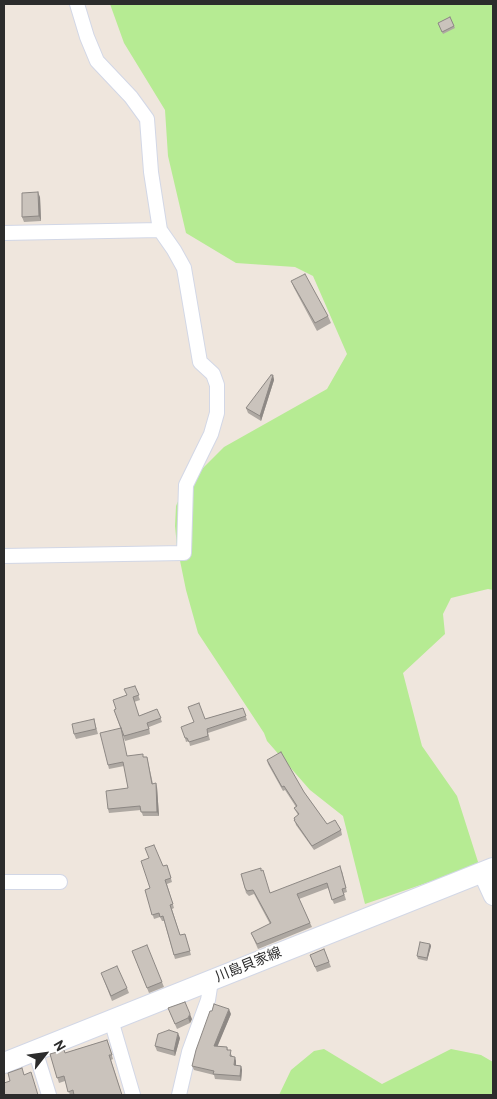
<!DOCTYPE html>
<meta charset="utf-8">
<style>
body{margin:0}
#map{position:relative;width:497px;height:1099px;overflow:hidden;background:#efe6dd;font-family:Overpass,sans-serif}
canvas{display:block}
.frame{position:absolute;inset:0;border:5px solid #2c2c2c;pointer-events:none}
.north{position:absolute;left:20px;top:1029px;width:50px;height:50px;-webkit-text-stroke:4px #fff;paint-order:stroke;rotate:60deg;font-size:14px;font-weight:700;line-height:20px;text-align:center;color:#2c2c2c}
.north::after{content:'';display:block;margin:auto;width:18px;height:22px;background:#2c2c2c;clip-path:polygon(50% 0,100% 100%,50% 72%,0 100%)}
</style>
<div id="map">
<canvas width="497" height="1099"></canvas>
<div class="frame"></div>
<div class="north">N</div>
</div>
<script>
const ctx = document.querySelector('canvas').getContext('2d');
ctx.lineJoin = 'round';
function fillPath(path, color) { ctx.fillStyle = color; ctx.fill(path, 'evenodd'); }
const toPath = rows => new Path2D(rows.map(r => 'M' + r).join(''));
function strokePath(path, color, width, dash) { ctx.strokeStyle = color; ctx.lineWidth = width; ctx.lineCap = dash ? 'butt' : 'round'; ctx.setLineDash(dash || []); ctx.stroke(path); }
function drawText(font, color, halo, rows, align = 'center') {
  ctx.font = font + ' Overpass,"Noto Sans JP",sans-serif'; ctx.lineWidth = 4; ctx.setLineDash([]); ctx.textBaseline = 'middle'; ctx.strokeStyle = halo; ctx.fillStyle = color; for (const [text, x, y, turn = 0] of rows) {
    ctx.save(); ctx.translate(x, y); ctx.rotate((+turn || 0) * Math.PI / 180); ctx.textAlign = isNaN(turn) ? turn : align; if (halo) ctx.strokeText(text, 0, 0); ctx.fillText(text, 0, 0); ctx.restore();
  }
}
const green = toPath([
 [110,4,493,4,493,590,488,589,451,598,443,614,445,634,403,673,422,746,457,796,479,865,365,904,343,816,310,790,267,741,264,733,198,633,186,590,177,546,175,526,176,506,184,487,224,447,327,389,347,354,313,276,295,267,236,263,186,233,168,156,165,110,124,43],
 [324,1049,382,1084,451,1049,481,1055,493,1062,493,1095,279,1095,291,1070,314,1051]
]);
const minor = toPath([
 [4,233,160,230],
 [4,556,184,553,186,485,211,434,217,413,217,385,213,374,200,362,184,268,174,250,160,230,151,172,147,119,131,97,97,61,87,37,77,4],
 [4,882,60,882],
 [111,1020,133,1095],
 [35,1050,49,1095],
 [179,1095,189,1052,208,1000,211,981]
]);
const tertiary = toPath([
 [482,872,493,896]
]);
const secondary = toPath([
 [4,1063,493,868]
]);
const wall = toPath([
 [450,17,455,28,443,34,438,23],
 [40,197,41,221,24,222,22,217],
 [291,281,328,316,331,323,317,331,294,288],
 [273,375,274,380,261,421,248,413,246,408],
 [135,686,140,700,134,702,139,716,157,709,162,722,149,727,150,734,125,741,114,710,116,709,126,695],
 [243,708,247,720,208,733,210,740,190,746,189,741,186,742,185,738,205,719],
 [94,719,98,734,76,739,74,734],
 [127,756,147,757,153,784,157,787,159,816,143,816,141,810,109,813,108,809,128,788,124,766,109,769,108,765],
 [267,760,304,792,327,824,341,830,342,835,314,850,296,825,294,818,298,815,294,808,296,807,285,790,283,791,268,764],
 [149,858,163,866,167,865,172,882,167,884,174,908,172,909,180,935,185,934,191,955,175,959,164,921,162,921,160,917,154,919,145,890,150,888],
 [342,871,347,892,344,893,346,900,334,904,328,888,299,899,312,927,258,949,251,933,270,924,254,894,249,896,246,893,241,874,270,893],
 [430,944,431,946,427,961,418,959,417,956],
 [324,949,331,967,317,972,310,955],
 [132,951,162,982,164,987,149,993],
 [103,978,127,988,129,993,112,1001],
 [170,1013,192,1019,190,1023,177,1029],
 [231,1014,217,1046,227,1047,228,1050,236,1061,236,1065,241,1066,242,1070,241,1081,215,1079,214,1075,194,1070,192,1066],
 [180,1038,175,1056,157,1051,155,1046],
 [107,1040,113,1059,111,1060,122,1095,70,1095,65,1081,59,1083,50,1054,65,1053]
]);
const shadedWall = toPath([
 [38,192,40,197,41,221,39,216],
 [273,375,274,380,261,421,260,416],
 [156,783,157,787,159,816,157,812],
 [430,944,431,946,427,961,427,958],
 [229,1009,231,1014,216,1050,214,1046],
 [190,1014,192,1019,190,1023,188,1018],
 [178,1033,180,1038,175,1056,174,1051],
 [235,1057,236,1061,236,1070,234,1065],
 [241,1066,242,1070,241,1081,240,1076]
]);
const building = toPath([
 [450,17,454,26,442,32,438,23,450,17],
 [38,192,39,216,22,217,22,193,38,192],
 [305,274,328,316,315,323,291,281,305,274],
 [271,375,273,375,260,416,246,408,271,375],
 [135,686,139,695,133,697,139,716,157,709,161,718,147,723,149,729,124,736,114,710,116,709,113,700,127,695,124,689,135,686],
 [199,703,205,719,243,708,246,716,207,729,208,736,189,742,187,738,185,738,181,727,194,722,188,707,199,703],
 [94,719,96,729,74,734,72,724,94,719],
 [121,728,127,756,143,754,143,757,147,757,152,784,156,783,157,812,141,812,140,806,108,809,106,791,128,788,123,762,108,765,100,733,121,728],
 [281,752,304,792,327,824,335,820,341,830,312,846,294,820,295,820,294,818,299,814,294,808,297,806,284,786,282,787,267,760,281,752],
 [154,845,163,866,167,865,171,878,165,880,173,904,170,905,180,935,185,934,190,951,174,955,163,916,160,917,159,913,152,915,145,890,150,888,141,861,149,858,145,848,154,845],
 [340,866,346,888,342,889,344,895,332,900,327,883,297,894,310,923,257,944,251,933,271,923,253,890,247,891,245,888,241,874,261,868,261,871,263,870,270,893,340,866],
 [420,942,430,944,427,958,417,956,420,942],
 [147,945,162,982,147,988,132,951,147,945],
 [324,949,329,962,315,967,310,955,324,949],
 [117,966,127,988,111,996,101,973,117,966],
 [185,1002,190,1014,188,1018,175,1024,168,1008,185,1002],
 [214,1004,229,1009,214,1046,227,1047,227,1050,231,1050,230,1056,235,1057,234,1065,241,1066,240,1076,213,1074,214,1071,192,1066,196,1050,210,1011,212,1011,214,1004],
 [169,1030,178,1033,174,1051,155,1046,158,1034,169,1030],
 [107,1040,112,1055,109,1055,122,1095,74,1095,73,1090,68,1092,64,1076,57,1078,50,1054,64,1050,65,1053,107,1040],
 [22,1068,24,1075,31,1072,38,1095,4,1095,4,1083,10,1081,8,1073,22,1068]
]);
const streetNames = [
 ["川島貝家線",249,966,-22]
];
fillPath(green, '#b6eb93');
strokePath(minor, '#d2d7e6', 16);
strokePath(tertiary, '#d2d7e6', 20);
strokePath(secondary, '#d2d7e6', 22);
strokePath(minor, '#fff', 14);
strokePath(tertiary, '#fff', 18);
strokePath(secondary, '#fff', 20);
fillPath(wall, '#aea8a2');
fillPath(shadedWall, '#8d8884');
fillPath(building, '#cac3bc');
strokePath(building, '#8d8884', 1);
drawText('14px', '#2c2c2c', '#fff', streetNames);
</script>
